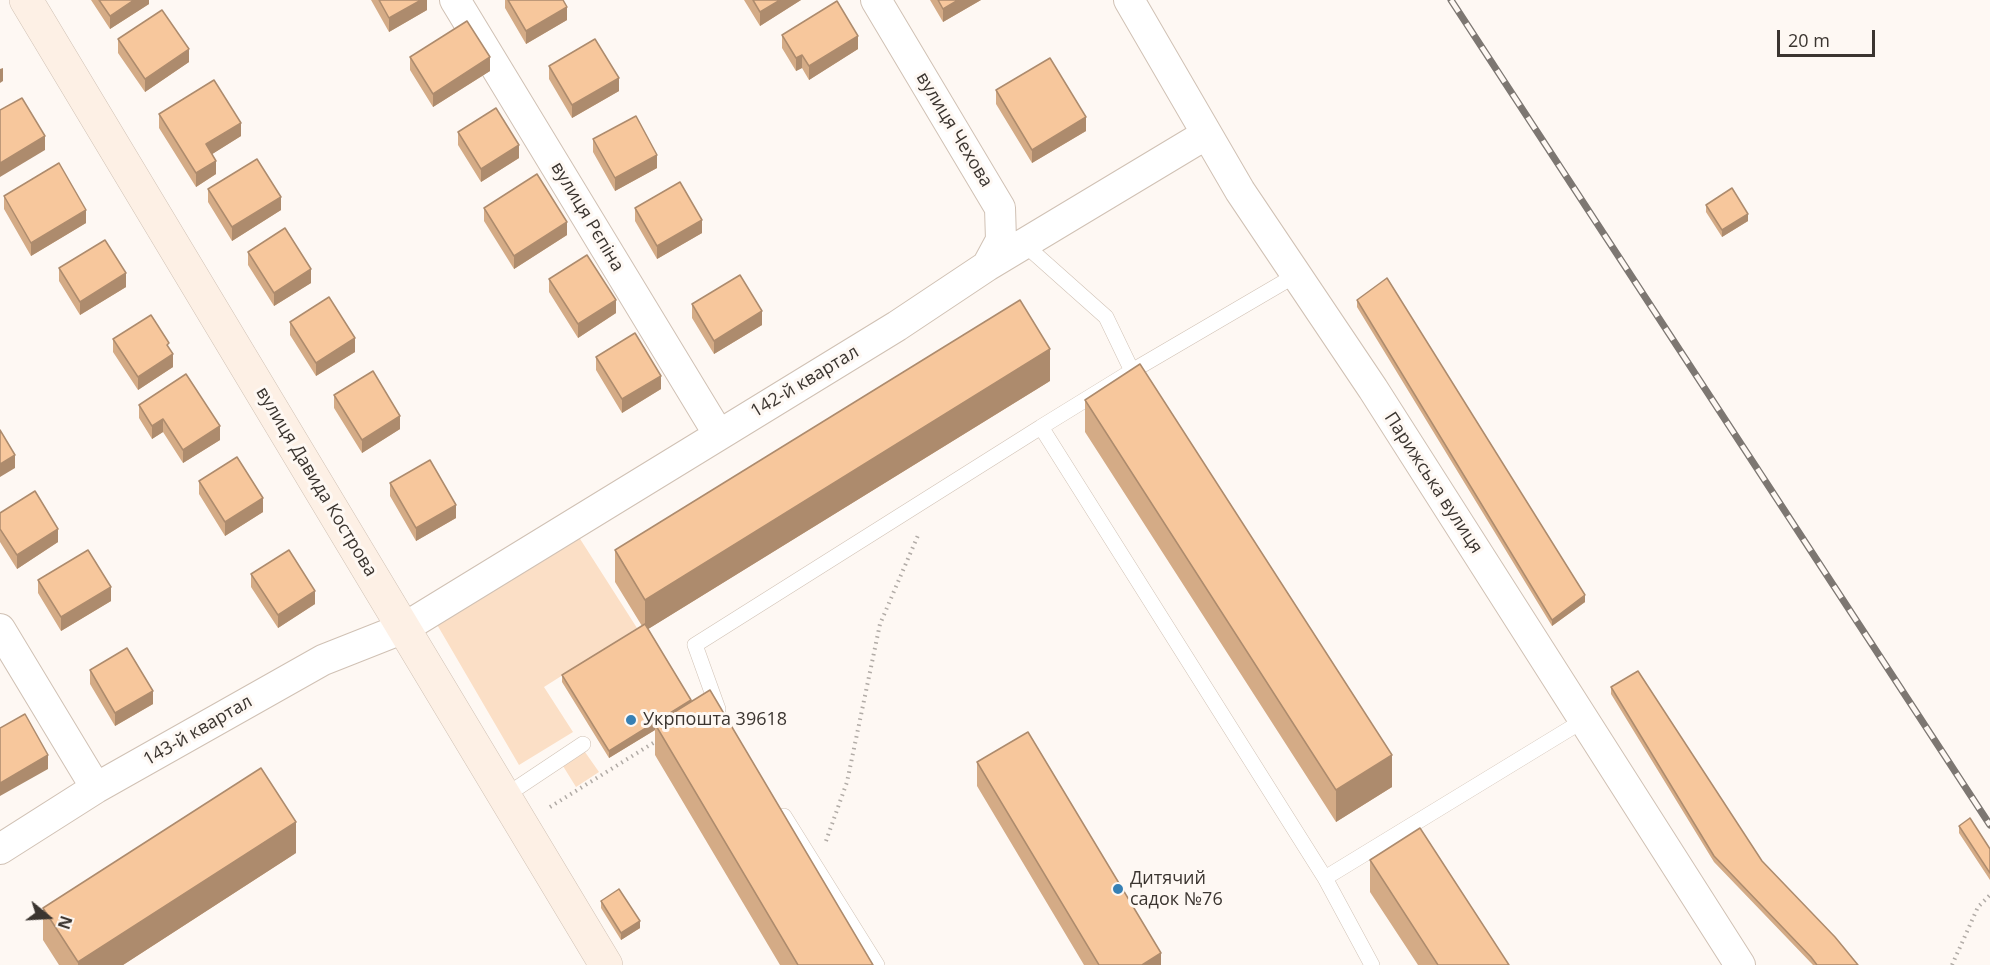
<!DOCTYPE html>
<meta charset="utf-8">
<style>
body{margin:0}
#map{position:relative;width:1990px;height:965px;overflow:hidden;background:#fef8f3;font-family:"Open Sans",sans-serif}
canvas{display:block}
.north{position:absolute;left:18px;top:887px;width:60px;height:60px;-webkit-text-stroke:4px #fef8f3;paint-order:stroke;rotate:108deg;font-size:16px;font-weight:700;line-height:24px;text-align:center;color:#3b3530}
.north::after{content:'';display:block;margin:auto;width:21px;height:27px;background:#3b3530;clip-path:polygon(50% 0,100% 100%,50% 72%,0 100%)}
.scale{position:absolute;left:1777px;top:30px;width:98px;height:27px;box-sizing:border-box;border:3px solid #3b3530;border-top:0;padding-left:8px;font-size:18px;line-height:21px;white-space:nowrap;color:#3b3530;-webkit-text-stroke:4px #fef8f3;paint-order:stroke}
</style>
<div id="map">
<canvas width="1990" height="965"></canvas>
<div class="north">N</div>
<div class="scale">20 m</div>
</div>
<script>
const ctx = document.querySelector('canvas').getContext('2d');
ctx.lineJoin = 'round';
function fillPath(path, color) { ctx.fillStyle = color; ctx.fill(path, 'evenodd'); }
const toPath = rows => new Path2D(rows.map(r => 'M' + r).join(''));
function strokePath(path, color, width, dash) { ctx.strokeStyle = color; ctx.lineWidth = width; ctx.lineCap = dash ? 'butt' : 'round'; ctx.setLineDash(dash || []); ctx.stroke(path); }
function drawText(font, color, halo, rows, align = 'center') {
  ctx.font = font + ' "Open Sans",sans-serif'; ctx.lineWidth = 6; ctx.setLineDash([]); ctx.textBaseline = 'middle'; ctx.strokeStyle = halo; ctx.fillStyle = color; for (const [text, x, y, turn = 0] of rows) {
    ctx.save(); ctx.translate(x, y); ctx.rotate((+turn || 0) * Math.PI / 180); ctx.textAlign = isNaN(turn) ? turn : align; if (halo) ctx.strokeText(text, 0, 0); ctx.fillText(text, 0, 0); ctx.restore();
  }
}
const green = toPath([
 [575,531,637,628,544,687,573,732,519,765,432,616],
 [585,752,599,772,576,787,563,766]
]);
const path = toPath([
 [550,807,658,740],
 [826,841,847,782,880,624,919,533],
 [1952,965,1978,907,1990,895]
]);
const lane = toPath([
 [1024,244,1106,317,1132,371,1041,427,1325,878,1372,965],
 [1132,371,1296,275],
 [718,709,695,645,1041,427],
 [505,796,583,744],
 [784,816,877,965],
 [1325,878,1584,720]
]);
const street = toPath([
 [455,0,719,435],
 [876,0,1000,208,1001,240,987,266],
 [1129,0,1240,191,1373,389,1740,965],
 [0,629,96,788],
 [0,849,96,788,323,660,404,628,897,326,987,266,1205,135]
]);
const secondary = toPath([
 [26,0,606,965]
]);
const rail = toPath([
 [1451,0,1990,825]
]);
const wall = toPath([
 [91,0,149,0,149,4,110,29],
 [371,0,427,0,427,10,389,32],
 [505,0,563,0,567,20,526,44,505,8],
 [744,0,801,0,760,26],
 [930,0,981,0,943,22],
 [782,35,858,49,809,80,802,68,796,71,782,48],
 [118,39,189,62,145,92,118,53],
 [410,57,490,71,433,107,410,70],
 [549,66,619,91,572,118,549,79],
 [996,90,1086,131,1032,163,996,104],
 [159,114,241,136,212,154,216,174,196,187,159,128],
 [458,132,519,158,481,182,458,145],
 [593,139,657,168,615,191,593,152],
 [208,189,281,210,232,241,208,202],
 [4,196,86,223,31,256,4,209],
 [1706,205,1748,221,1722,237,1706,212],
 [484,208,567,235,514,269,484,221],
 [635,208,702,233,657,259,635,221],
 [248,252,311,283,274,306,248,265],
 [59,268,126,287,80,315,59,281],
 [549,279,616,313,578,338,549,292],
 [1357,300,1585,602,1552,626,1357,307],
 [692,304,762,325,714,354,692,318],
 [290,322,355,352,316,376,290,335],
 [113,339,169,348,173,367,138,390,113,352],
 [596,357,661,389,622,413,596,370],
 [1050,381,648,629,691,702,873,965,780,965,655,755,655,730,609,758,562,682,562,675,642,626,615,582,615,550],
 [334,395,400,429,362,453,334,408],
 [1085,400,1392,787,1336,822,1085,432],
 [139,405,220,440,183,463,163,432,152,439,139,418],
 [199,481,263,512,225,536,199,494],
 [390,483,456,518,416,541,390,496],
 [0,513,58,542,17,569,0,542],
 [251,574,315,604,278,628,251,587],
 [38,580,111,601,61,631,38,593],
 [90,670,153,704,115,726,90,684],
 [1611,687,1762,861,1858,965,1813,965,1714,862,1611,694],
 [977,762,1161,965,1084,965,977,786],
 [1959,826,1990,849,1990,880,1959,833],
 [296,853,123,965,59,965,43,940,43,908],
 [1370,860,1509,965,1418,965,1370,892],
 [601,901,640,928,621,940,601,908]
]);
const shadedWall = toPath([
 [134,0,149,0,149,4,110,29,110,16],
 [421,0,427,0,427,10,389,32,389,18],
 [780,0,801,0,760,26,760,12],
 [958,0,981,0,943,22,943,9],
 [567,7,567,20,526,44,526,31],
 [858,36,858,49,809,80,809,66],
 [189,49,189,62,145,92,145,79],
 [802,55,802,68,796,71,796,58],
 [490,57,490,71,433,107,433,94],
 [3,68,3,81,0,83,0,69],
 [619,78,619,91,572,118,572,105],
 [1086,117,1086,131,1032,163,1032,150],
 [241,123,241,136,206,158,206,144],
 [45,136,45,150,0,177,0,163],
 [519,145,519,158,481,182,481,169],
 [657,155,657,168,615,191,615,178],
 [216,161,216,174,196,187,196,173],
 [281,197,281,210,232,241,232,227],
 [86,210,86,223,31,256,31,243],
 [1748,214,1748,221,1722,237,1722,230],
 [702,220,702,233,657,259,657,246],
 [567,222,567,235,514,269,514,256],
 [311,269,311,283,274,306,274,293],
 [126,273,126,287,80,315,80,302],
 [616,300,616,313,578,338,578,324],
 [762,311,762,325,714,354,714,341],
 [355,338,355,352,316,376,316,363],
 [1050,349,1050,381,645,631,645,600],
 [173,354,173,367,138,390,138,377],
 [661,376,661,389,622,413,622,399],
 [400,416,400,429,362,453,362,440],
 [163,419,163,432,152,439,152,426],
 [220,426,220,440,183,463,183,450],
 [15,455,15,468,0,477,0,464],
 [263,498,263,512,225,536,225,522],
 [456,505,456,518,416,541,416,528],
 [58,529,58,542,17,569,17,555],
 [111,587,111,601,61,631,61,617],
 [315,591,315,604,278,628,278,615],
 [1585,595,1585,602,1552,626,1552,620],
 [153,691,153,704,115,726,115,713],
 [691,700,691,707,655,724,655,730,609,758,609,751],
 [48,755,48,769,0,796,0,783],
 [1392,755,1392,787,1336,822,1336,790],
 [296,822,296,853,123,965,78,965,78,962],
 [640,921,640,928,621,940,621,933],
 [1161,953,1161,965,1142,965]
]);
const building = toPath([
 [99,0,134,0,110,16,99,0],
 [379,0,421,0,389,18,379,0],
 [508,0,563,0,567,7,526,31,508,0],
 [753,0,780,0,760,12,753,0],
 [938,0,958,0,943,9,938,0],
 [837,1,858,36,809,66,802,55,796,58,782,35,837,1],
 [162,10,189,49,145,79,118,39,162,10],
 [467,21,490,57,433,94,410,57,467,21],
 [595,39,619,78,572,105,549,66,595,39],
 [1050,58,1086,117,1032,150,996,90,1050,58],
 [214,80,241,123,206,144,216,161,196,173,159,114,214,80],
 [22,98,45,136,0,163,0,110,22,98],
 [496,108,519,145,481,169,458,132,496,108],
 [636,116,657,155,615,178,593,139,636,116],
 [257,159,281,197,232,227,208,189,257,159],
 [59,163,86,210,31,243,4,196,59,163],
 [537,174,567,222,514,256,484,208,537,174],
 [680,182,702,220,657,246,635,208,680,182],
 [1732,188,1748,214,1722,230,1706,205,1732,188],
 [285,228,311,269,274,293,248,252,285,228],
 [105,240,126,273,80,302,59,268,105,240],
 [587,255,616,300,578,324,549,279,587,255],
 [740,275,762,311,714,341,692,304,740,275],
 [1387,278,1585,595,1552,620,1357,300,1387,278],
 [329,297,355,338,316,363,290,322,329,297],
 [1020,300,1050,349,645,600,615,550,1020,300],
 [151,315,169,343,167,345,173,354,138,377,113,339,151,315],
 [635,333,661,376,622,399,596,357,635,333],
 [1140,364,1392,755,1336,790,1085,400,1140,364],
 [373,371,400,416,362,440,334,395,373,371],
 [186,374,220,426,183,450,163,419,152,426,139,405,186,374],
 [0,430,15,455,0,464,0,430],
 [237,457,263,498,225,522,199,481,237,457],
 [430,460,456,505,416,528,390,483,430,460],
 [35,491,58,529,17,555,0,529,0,513,35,491],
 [88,550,111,587,61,617,38,580,88,550],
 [289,550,315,591,278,615,251,574,289,550],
 [645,624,691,700,609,751,562,675,645,624],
 [127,648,153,691,115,713,90,670,127,648],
 [1638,671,1762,861,1835,937,1858,965,1817,965,1811,957,1714,856,1611,687,1638,671],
 [710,690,873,965,798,965,655,724,710,690],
 [25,714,48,755,0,783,0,728,25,714],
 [1028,732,1161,953,1142,965,1099,965,977,762,1028,732],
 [261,768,296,822,78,962,43,908,261,768],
 [1970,818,1990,849,1990,873,1959,826,1970,818],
 [1420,828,1509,965,1438,965,1370,860,1420,828],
 [619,889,640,921,621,933,601,901,619,889]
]);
const markers = [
 [631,720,6,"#3780b4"],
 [1118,889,6,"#3780b4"]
];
const streetNames = [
 ["вулиця Чехова",954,130,59],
 ["вулиця Рєпіна",587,217,59],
 ["142-й квартал",805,382,-31],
 ["вулиця Давида Кострова",316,482,59],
 ["Парижська вулиця",1433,483,57],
 ["143-й квартал",198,731,-30]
];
const poiNames = [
 ["Укрпошта 39618",643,720],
 ["Дитячий",1130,879],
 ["садок №76",1130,900]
];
fillPath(green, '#fbdfc6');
strokePath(lane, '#d0c1b4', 16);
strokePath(street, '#d0c1b4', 32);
strokePath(secondary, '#d0c1b4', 34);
strokePath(path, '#b1aba6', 4, [1.5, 4.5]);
strokePath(lane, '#fff', 15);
strokePath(street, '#fff', 30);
strokePath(secondary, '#fdf0e5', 33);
strokePath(rail, '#7d7772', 7);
strokePath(rail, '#fef8f3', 4.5, [14]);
fillPath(wall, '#d4ab86');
fillPath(shadedWall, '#ad8b6d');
fillPath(building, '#f7c79c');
strokePath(building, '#ad8b6d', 1.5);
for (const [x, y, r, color] of markers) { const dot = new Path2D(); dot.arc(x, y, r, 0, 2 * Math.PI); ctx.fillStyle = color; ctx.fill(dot); strokePath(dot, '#fef8f3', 2); }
drawText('18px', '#3b3530', '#fef8f3', streetNames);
drawText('18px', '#3b3530', '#fef8f3', poiNames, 'left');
</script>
